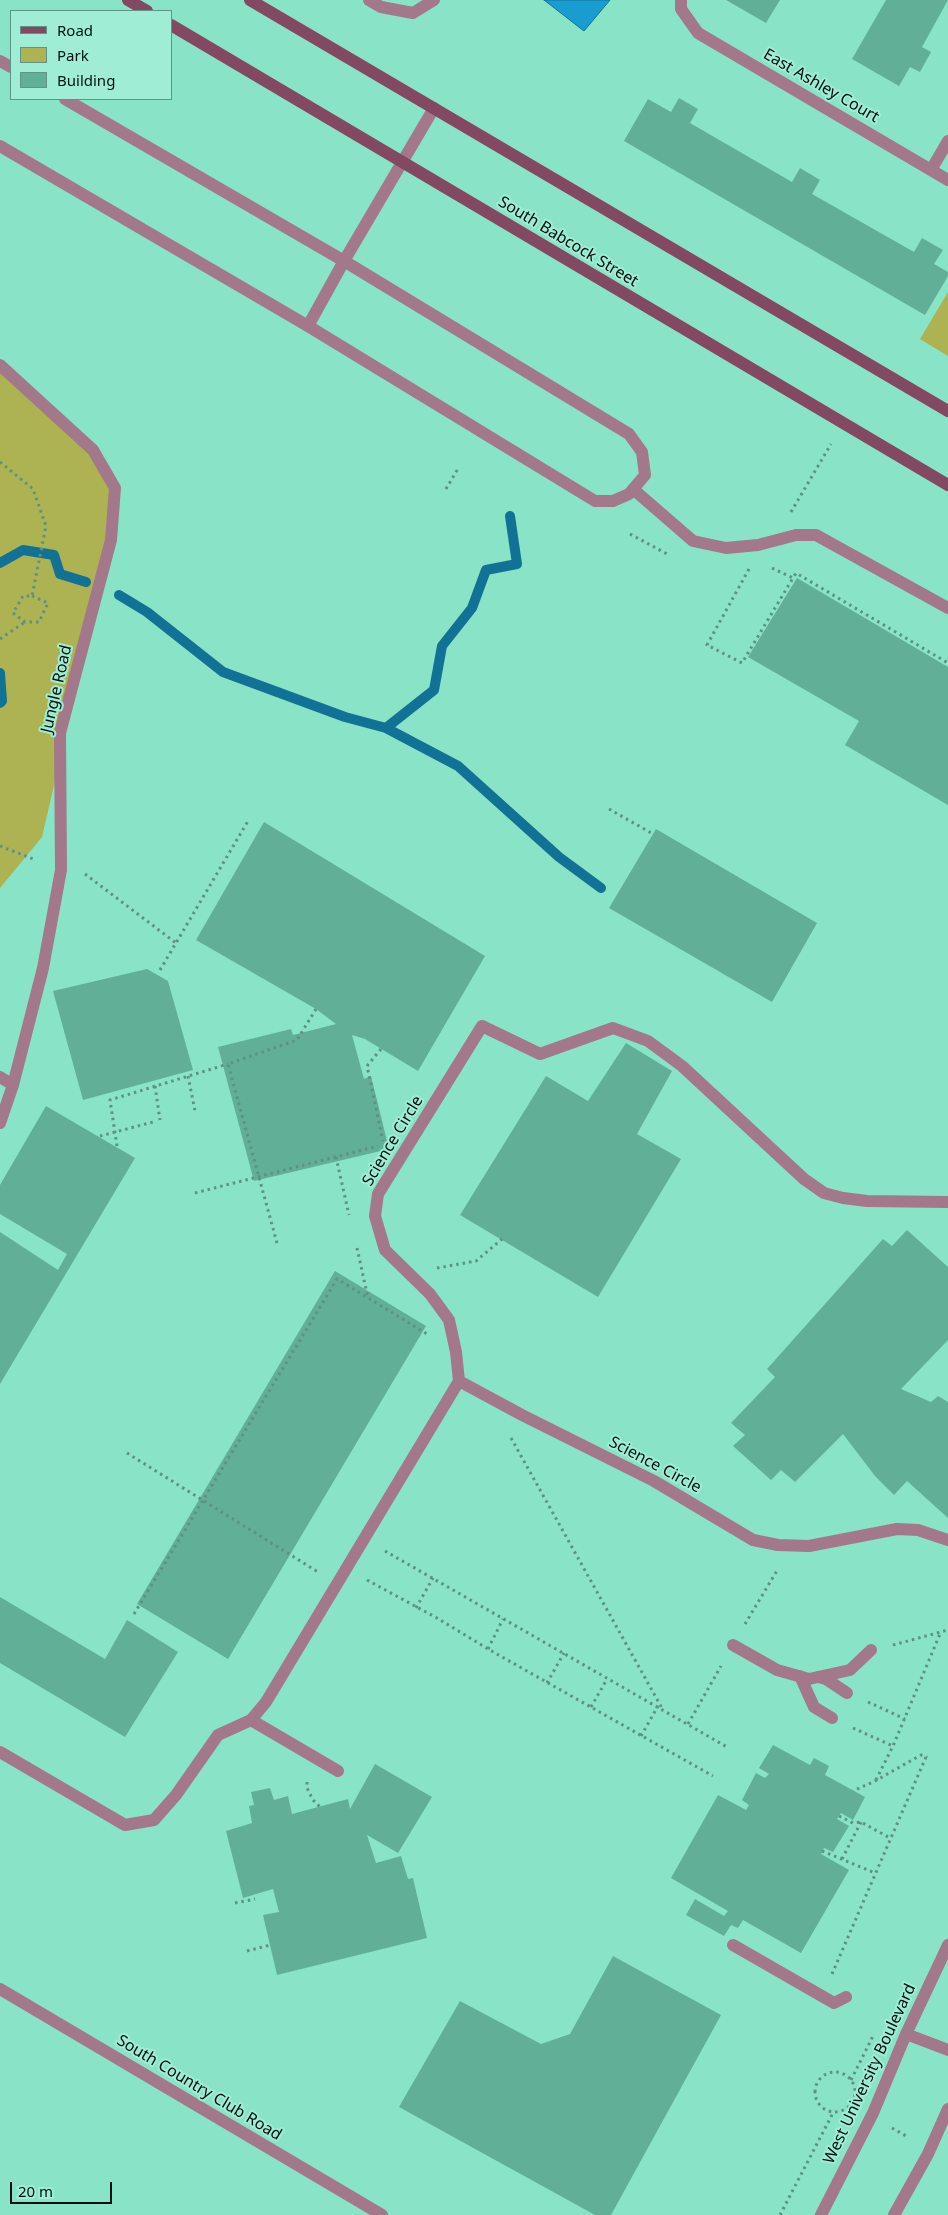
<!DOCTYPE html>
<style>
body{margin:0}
#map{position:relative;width:948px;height:2215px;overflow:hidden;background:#9eedd4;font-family:"Noto Sans",sans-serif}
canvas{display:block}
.legend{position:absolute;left:10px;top:10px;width:162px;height:90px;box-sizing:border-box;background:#9eedd4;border:1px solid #5f9583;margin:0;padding:6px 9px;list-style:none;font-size:15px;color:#00100a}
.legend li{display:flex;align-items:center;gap:10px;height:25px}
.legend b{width:25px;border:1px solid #5f9583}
.scale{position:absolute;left:10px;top:2182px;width:102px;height:22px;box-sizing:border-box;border:2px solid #00100a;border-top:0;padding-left:6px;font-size:15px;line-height:18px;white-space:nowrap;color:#00100a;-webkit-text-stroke:4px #9eedd4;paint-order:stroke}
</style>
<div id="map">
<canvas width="948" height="2215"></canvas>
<ul class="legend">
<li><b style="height:6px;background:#834963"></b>Road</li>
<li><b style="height:14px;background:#adb253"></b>Park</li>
<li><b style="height:14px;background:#62af97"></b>Building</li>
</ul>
<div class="scale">20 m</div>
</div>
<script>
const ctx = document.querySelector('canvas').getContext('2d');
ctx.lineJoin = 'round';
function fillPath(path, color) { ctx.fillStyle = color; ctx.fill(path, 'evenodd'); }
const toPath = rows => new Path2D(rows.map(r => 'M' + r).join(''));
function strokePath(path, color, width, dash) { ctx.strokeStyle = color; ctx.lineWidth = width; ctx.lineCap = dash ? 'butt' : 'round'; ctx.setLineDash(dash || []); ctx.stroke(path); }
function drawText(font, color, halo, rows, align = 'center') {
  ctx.font = font + ' "Noto Sans",sans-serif'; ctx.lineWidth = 4; ctx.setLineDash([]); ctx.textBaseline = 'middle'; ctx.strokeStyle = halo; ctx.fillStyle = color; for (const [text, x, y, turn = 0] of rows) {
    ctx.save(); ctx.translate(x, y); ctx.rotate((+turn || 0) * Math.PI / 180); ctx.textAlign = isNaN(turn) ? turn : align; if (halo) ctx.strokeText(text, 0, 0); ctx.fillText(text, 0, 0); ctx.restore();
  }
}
const built = toPath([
 [0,0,948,0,948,2215,0,2215],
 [11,11,171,11,171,99,11,99]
]);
const green = toPath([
 [948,292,948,356,920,339],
 [0,365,93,450,115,488,111,540,42,837,0,888]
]);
const water = toPath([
 [544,0,610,0,584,31,544,0]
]);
const stream = toPath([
 [0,563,23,550,54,555,60,574,86,582],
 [119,595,147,612,223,672,345,717,386,728,458,766,559,857,601,888],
 [0,673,2,701,0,703],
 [386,728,434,690,442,646,472,608,486,570,517,564,510,516]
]);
const building = toPath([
 [726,0,780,0,766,23],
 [886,0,948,0,922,47,931,52,920,72,910,67,899,86,852,59],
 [679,98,698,109,690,123,792,182,800,168,820,180,812,194,914,252,922,238,943,250,934,264,948,272,948,276,925,315,624,141,648,99,671,112],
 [797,578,948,667,948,805,845,745,859,721,748,657],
 [264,822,485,956,418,1071,365,1039,352,1035,364,1079,371,1076,389,1149,254,1181,218,1047,291,1029,293,1035,336,1024,316,1009,196,940],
 [656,829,817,923,772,1002,609,908],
 [147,969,168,981,193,1070,83,1100,53,991],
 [626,1043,672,1071,637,1134,681,1159,598,1297,460,1215,546,1076,588,1101],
 [46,1106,135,1158,0,1384,0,1232,58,1270,67,1254,0,1214,0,1185],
 [907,1230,948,1267,948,1340,901,1389,931,1402,938,1396,948,1402,948,1518,907,1481,894,1495,875,1476,843,1434,795,1482,781,1470,771,1480,733,1446,745,1435,731,1423,775,1377,767,1369,883,1239,892,1246],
 [335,1271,426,1326,228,1659,137,1604],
 [0,1597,105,1659,127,1620,178,1652,125,1737,0,1663],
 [773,1745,810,1765,814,1758,829,1766,825,1775,865,1797,853,1820,841,1813,837,1819,849,1826,833,1852,824,1848,821,1854,849,1870,801,1953,743,1920,738,1928,731,1925,724,1936,686,1915,695,1899,724,1916,728,1911,671,1878,718,1795,746,1810,749,1805,742,1800,756,1773,765,1778,769,1774,759,1768],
 [375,1764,432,1797,398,1853,367,1835,376,1863,401,1856,408,1879,413,1878,427,1938,277,1975,263,1915,279,1912,273,1889,243,1898,226,1831,252,1823,249,1806,254,1805,251,1792,270,1788,274,1800,288,1796,292,1814,348,1799,350,1809],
 [613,1956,721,2015,611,2215,595,2215,399,2107,460,2001,541,2044,570,2034]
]);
const path = toPath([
 [0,462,33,489,46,526,32,596,23,596,13,613,25,622,39,622,48,603,32,596],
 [446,489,459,467],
 [791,512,831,444],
 [630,534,669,555],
 [772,568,793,578,796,573,948,663],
 [749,569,707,645,742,663,793,578],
 [0,639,25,622],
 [609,809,653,834],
 [0,846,36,860],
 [85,874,176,943],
 [160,970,248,821],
 [381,1049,367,1066,383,1141],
 [188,1076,195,1111],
 [155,1086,160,1120],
 [100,1136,153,1122],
 [117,1146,110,1100,228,1064],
 [336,1157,349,1215],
 [195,1193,378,1146],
 [277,1243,228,1064,297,1040,316,1009],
 [357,1248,368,1298],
 [437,1268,476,1261,502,1239],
 [511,1438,663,1710],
 [127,1453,318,1572],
 [385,1551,727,1747],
 [367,1580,437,1618,488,1649,713,1776],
 [416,1608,433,1578],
 [134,1614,337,1279,427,1334],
 [745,1624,778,1569],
 [893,1645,948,1630],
 [488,1649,503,1619],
 [547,1683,564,1653],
 [868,1702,905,1719],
 [591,1707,607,1679],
 [688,1724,721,1666],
 [853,1728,893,1746],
 [641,1736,658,1706],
 [876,1780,893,1746,940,1634],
 [307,1782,307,1788,313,1800,320,1807],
 [839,1816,853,1823,861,1822,890,1838],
 [822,1851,875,1873],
 [842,1859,861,1822],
 [235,1903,255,1899],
 [247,1951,270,1945],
 [832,1974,926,1757,921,1755,875,1781,853,1791],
 '815 2092a20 20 0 1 1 40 0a20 20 0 1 1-40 0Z',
 [851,2080,873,2036],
 [892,2128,908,2137],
 [780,2215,834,2111]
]);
const service = toPath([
 [0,61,11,67],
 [0,146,308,326,595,501,613,501,629,494,645,475,642,452,629,434,344,261,65,99],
 [308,326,344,261,434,108],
 [0,365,93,450,115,488,111,540,60,733,61,870,43,968,13,1085,0,1123],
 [633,489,693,541,726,548,758,545,796,535,816,535,948,608],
 [0,1077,13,1085],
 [459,1381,456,1352,449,1320,430,1294,385,1250,375,1216,378,1194,482,1026,540,1054,613,1028,648,1041,682,1066,804,1179,824,1193,843,1198,867,1201,948,1202],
 [459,1381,522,1415,654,1481,753,1540,778,1545,809,1546,897,1529,918,1530,948,1540],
 [251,1720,338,1771],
 [0,1752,125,1825,154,1820,176,1795,218,1735,251,1720,266,1702,459,1381],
 [733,1945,834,2003,846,1997]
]);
const pedestrian = toPath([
 [733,1645,777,1670,809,1679,850,1670,871,1650],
 [800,1676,814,1707,832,1718],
 [818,1677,826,1679,847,1693]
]);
const minor = toPath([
 [369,0,381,7,413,13,434,0],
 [681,0,681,9,698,33,948,180],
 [931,170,948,141]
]);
const tertiary = toPath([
 [0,1989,382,2215],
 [906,2034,948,2050],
 [821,2215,873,2113,906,2034,948,1945],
 [894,2215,928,2154,948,2109]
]);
const secondary = toPath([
 [128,0,147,11],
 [250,0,948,411],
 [171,25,948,485]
]);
const streetNames = [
 ["East Ashley Court",821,86,30],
 ["South Babcock Street",568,242,31],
 ["Jungle Road",57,689,-77],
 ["Science Circle",393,1141,-59],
 ["Science Circle",655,1465,28],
 ["West University Boulevard",870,2074,-65],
 ["South Country Club Road",199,2088,31]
];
fillPath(built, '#89e3c6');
fillPath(green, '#adb253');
fillPath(water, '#199cd0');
strokePath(water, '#127295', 1);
strokePath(stream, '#127295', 10);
fillPath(building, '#62af97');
strokePath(path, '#5d9280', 3, [2.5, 4]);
strokePath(service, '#a2788a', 12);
strokePath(pedestrian, '#a2788a', 12);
strokePath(minor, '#a2788a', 12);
strokePath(tertiary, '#a2788a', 12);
strokePath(secondary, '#834963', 12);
drawText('16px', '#00100a', '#9eedd4', streetNames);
</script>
